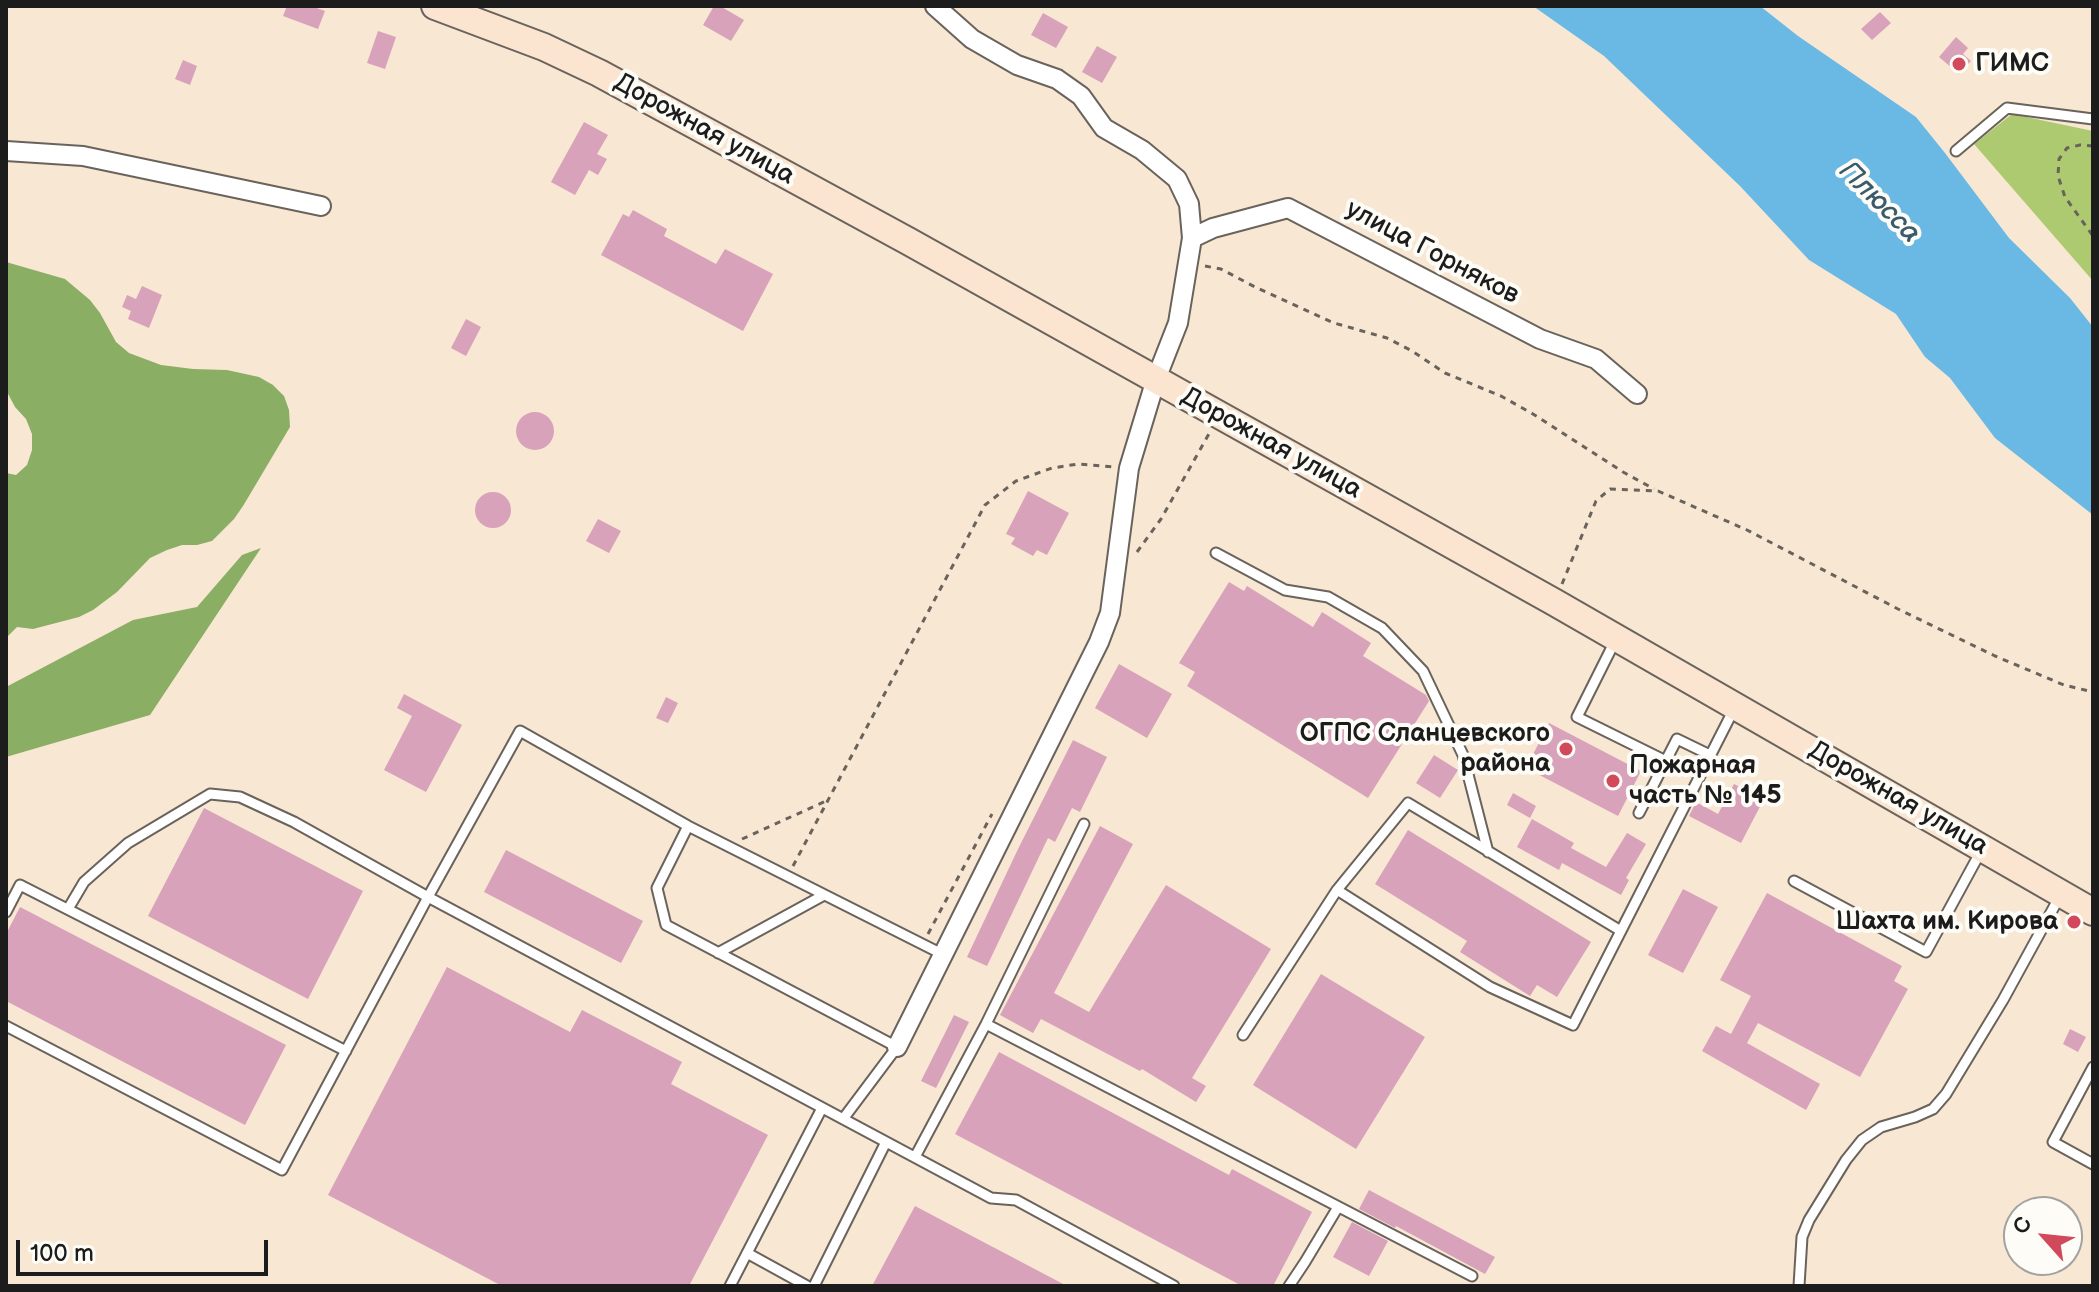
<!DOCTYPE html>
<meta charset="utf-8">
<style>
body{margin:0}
#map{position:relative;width:2099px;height:1292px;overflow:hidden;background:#f8e7d3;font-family:"Balsamiq Sans",sans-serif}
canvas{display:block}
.frame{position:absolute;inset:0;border:8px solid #1c1c1c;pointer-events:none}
.north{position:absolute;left:2003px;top:1196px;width:80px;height:80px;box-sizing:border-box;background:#fdfcf7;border:2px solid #a3a29f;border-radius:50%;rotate:297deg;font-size:22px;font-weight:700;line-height:32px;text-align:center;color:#1c1c1c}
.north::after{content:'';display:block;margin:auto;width:28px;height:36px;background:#d1495b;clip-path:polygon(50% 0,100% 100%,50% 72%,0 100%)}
.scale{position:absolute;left:16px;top:1240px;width:252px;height:36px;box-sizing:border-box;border:4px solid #1c1c1c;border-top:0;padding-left:10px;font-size:24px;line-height:28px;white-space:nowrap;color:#1c1c1c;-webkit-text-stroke:6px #fdfcf7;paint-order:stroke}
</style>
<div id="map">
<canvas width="2099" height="1292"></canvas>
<div class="frame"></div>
<div class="north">С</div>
<div class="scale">100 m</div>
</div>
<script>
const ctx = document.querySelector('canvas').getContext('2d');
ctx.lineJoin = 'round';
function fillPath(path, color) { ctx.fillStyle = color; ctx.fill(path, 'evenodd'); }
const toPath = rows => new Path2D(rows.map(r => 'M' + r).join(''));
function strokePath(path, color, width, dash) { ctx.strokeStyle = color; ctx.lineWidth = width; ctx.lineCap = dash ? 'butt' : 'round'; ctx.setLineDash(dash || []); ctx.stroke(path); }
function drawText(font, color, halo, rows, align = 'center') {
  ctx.font = font + ' "Balsamiq Sans",sans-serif'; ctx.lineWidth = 8; ctx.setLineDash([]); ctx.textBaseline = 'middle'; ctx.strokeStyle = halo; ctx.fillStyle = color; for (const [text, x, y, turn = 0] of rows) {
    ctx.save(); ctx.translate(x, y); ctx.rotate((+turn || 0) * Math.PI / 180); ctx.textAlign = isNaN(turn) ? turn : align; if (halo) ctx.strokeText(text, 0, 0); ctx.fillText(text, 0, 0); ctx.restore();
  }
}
const green = toPath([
 [2012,114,2093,131,2093,281,1974,144]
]);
const forest = toPath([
 [6,262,65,279,90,300,100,313,116,342,129,353,161,365,193,369,227,370,259,377,273,385,284,396,289,410,290,427,243,506,234,519,212,541,197,545,182,545,167,550,150,558,117,592,93,610,79,617,33,629,17,627,6,638,6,473,16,475,27,465,32,450,32,434,26,419,15,407,6,390],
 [261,548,150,715,6,757,6,687,133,620,197,607,242,555]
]);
const water = toPath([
 [1533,6,1760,6,1798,36,1916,117,1945,153,2009,238,2070,298,2093,327,2093,515,1995,438,1950,378,1925,357,1896,314,1809,260,1740,186,1604,56]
]);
const building = toPath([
 [287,6,311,6,325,11,318,29,283,16],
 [714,6,720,6,744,20,731,41,703,25],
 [1880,12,1891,23,1872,40,1861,29],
 [1043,13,1068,27,1056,48,1031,35],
 [378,31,396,37,385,69,367,63],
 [1956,37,1968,48,1963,54,1971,61,1959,74,1939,57],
 [1097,46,1117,57,1102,83,1082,72],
 [183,60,197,66,190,85,175,79],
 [584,122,608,135,597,154,607,159,598,175,589,170,575,195,551,182],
 [633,210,667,229,664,236,716,264,725,249,773,274,743,331,601,255,623,214,629,217],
 [142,286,162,295,149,328,128,319,131,311,122,307,127,295,136,299],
 [466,319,481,327,466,356,451,348],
 '516 431a19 19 0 1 1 38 0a19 19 0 1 1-38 0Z',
 [1028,491,1069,513,1047,555,1037,550,1033,556,1011,544,1015,538,1006,534],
 '475 510a18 18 0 1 1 36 0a18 18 0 1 1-36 0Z',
 [598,519,621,531,609,553,586,541],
 [1229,582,1244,591,1247,586,1313,627,1322,612,1371,643,1363,656,1426,695,1429,701,1368,798,1187,686,1195,672,1179,663],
 [1119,664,1172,694,1147,738,1095,708],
 [404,694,462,725,426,792,384,770,412,716,397,708],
 [666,697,678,703,668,723,656,718],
 [1549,723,1641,771,1618,816,1526,768],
 [1073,740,1107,757,1080,812,1072,808,1055,842,1048,838,987,966,967,957,1018,849],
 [1434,755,1458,770,1440,798,1416,783],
 [1734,784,1764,799,1741,843,1689,816,1696,802,1718,814],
 [1513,793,1536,806,1530,818,1507,805],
 [204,808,363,891,308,999,148,916],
 [1532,819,1574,843,1571,848,1606,867,1627,833,1646,844,1626,878,1629,880,1621,895,1562,863,1559,870,1517,847],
 [1100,826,1133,844,1054,993,1089,1012,1166,885,1271,949,1192,1078,1206,1086,1196,1102,1142,1069,1140,1071,1041,1019,1033,1033,1000,1015],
 [1408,830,1591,942,1557,997,1537,985,1530,996,1460,952,1467,941,1375,884],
 [506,850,643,921,621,963,484,892],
 [1683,889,1718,907,1683,973,1648,955],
 [1767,893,1902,966,1894,981,1908,989,1860,1077,1758,1023,1747,1043,1820,1084,1806,1110,1702,1051,1716,1026,1731,1034,1751,996,1720,980],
 [20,907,286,1045,245,1125,6,1001,6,934],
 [447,967,570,1032,582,1010,682,1062,671,1084,768,1135,689,1286,502,1286,328,1195],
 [1321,974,1425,1037,1356,1149,1253,1085],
 [954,1015,969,1022,936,1088,921,1081],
 [2070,1029,2086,1037,2078,1052,2063,1044],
 [999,1052,1229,1175,1232,1169,1312,1212,1273,1286,1242,1286,955,1134],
 [1369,1190,1495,1257,1485,1274,1396,1226,1395,1228,1359,1209],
 [915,1206,1067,1286,872,1286],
 [1352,1222,1388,1241,1369,1276,1333,1257]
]);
const path = toPath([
 [2093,146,2080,145,2067,148,2059,159,2058,176,2065,197,2093,236],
 [1205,266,1221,269,1255,287,1334,323,1387,338,1412,351,1445,373,1501,396,1533,414,1623,472,1654,489],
 [1137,552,1161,519,1210,432],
 [1562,584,1596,501,1610,489,1658,491,1747,530,1898,609,1995,656,2064,685,2093,692],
 [742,839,826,801],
 [793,866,985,505,1016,481,1052,468,1078,464,1114,467],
 [928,934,992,814]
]);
const lane = toPath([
 [1956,151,2007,108,2093,119],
 [1216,553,1285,590,1328,597,1382,628,1423,671,1463,755,1488,852],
 [1615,641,1577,717,1666,761],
 [1639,813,1677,739,1710,755],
 [688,826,657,888,666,925,897,1047,843,1119],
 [1794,881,1926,952,1981,851],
 [1337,890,1490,987,1573,1025,1734,709],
 [68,909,84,882,128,843,210,794,240,797,294,822,428,897,991,1198,1016,1200,1174,1286],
 [6,912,20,885,346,1051],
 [718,953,824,895],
 [986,1024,1472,1276],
 [6,1026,282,1170,428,897,520,731,688,826,944,955],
 [1243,1035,1337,890,1408,803,1621,931],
 [2093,1067,2053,1142,2093,1164],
 [915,1157,986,1024,1084,824],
 [747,1253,807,1286],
 [730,1286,822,1108],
 [814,1286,886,1142],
 [1289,1286,1305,1262,1338,1207],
 [1799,1286,1802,1237,1809,1220,1846,1160,1862,1140,1881,1127,1915,1117,1933,1109,1946,1094,2003,1000,2060,896]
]);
const street = toPath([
 [6,151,83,156,321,206],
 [1192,238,1213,228,1288,208,1540,339,1596,359,1637,394],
 [897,1047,1099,642,1110,613,1129,468,1156,379,1178,323,1192,238,1189,204,1177,179,1142,150,1104,128,1081,96,1057,79,1017,65,972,39,935,6]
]);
const secondary = toPath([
 [435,6,544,47,599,73,908,241,1554,602,2093,912]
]);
const markers = [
 [1959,64,8,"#d1495b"],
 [1566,749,8,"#d1495b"],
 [1613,781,8,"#d1495b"],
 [2074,922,8,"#d1495b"]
];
const poiNames = [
 ["ГИМС",1975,64],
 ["ОГПС Сланцевского",1550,734,"right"],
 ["района",1550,764,"right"],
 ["Пожарная",1629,766],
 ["часть № 145",1629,796],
 ["Шахта им. Кирова",2058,922,"right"]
];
const streetNames = [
 ["Дорожная улица",704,130,29],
 ["улица Горняков",1432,253,28],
 ["Дорожная улица",1271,444,29],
 ["Дорожная улица",1898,799,30]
];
const waterNames = [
 ["Плюсса",1879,203,45]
];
fillPath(green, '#aeca71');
fillPath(forest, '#8aae63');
fillPath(water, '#6ab9e5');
fillPath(building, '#d8a2ba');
strokePath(lane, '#69635c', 13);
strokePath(street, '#69635c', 22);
strokePath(secondary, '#69635c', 30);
strokePath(path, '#69635c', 3, [6, 6]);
strokePath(lane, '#fff', 9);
strokePath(street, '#fff', 18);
strokePath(secondary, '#fce5d0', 26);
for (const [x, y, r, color] of markers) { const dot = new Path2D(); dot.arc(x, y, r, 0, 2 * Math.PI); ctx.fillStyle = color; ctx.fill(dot); strokePath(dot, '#fdfcf7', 3); }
drawText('bold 26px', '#1c1c1c', '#fdfcf7', poiNames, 'left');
drawText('26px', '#1c1c1c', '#fdfcf7', streetNames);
drawText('italic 28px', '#3b5b6c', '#fdfcf7', waterNames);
</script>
